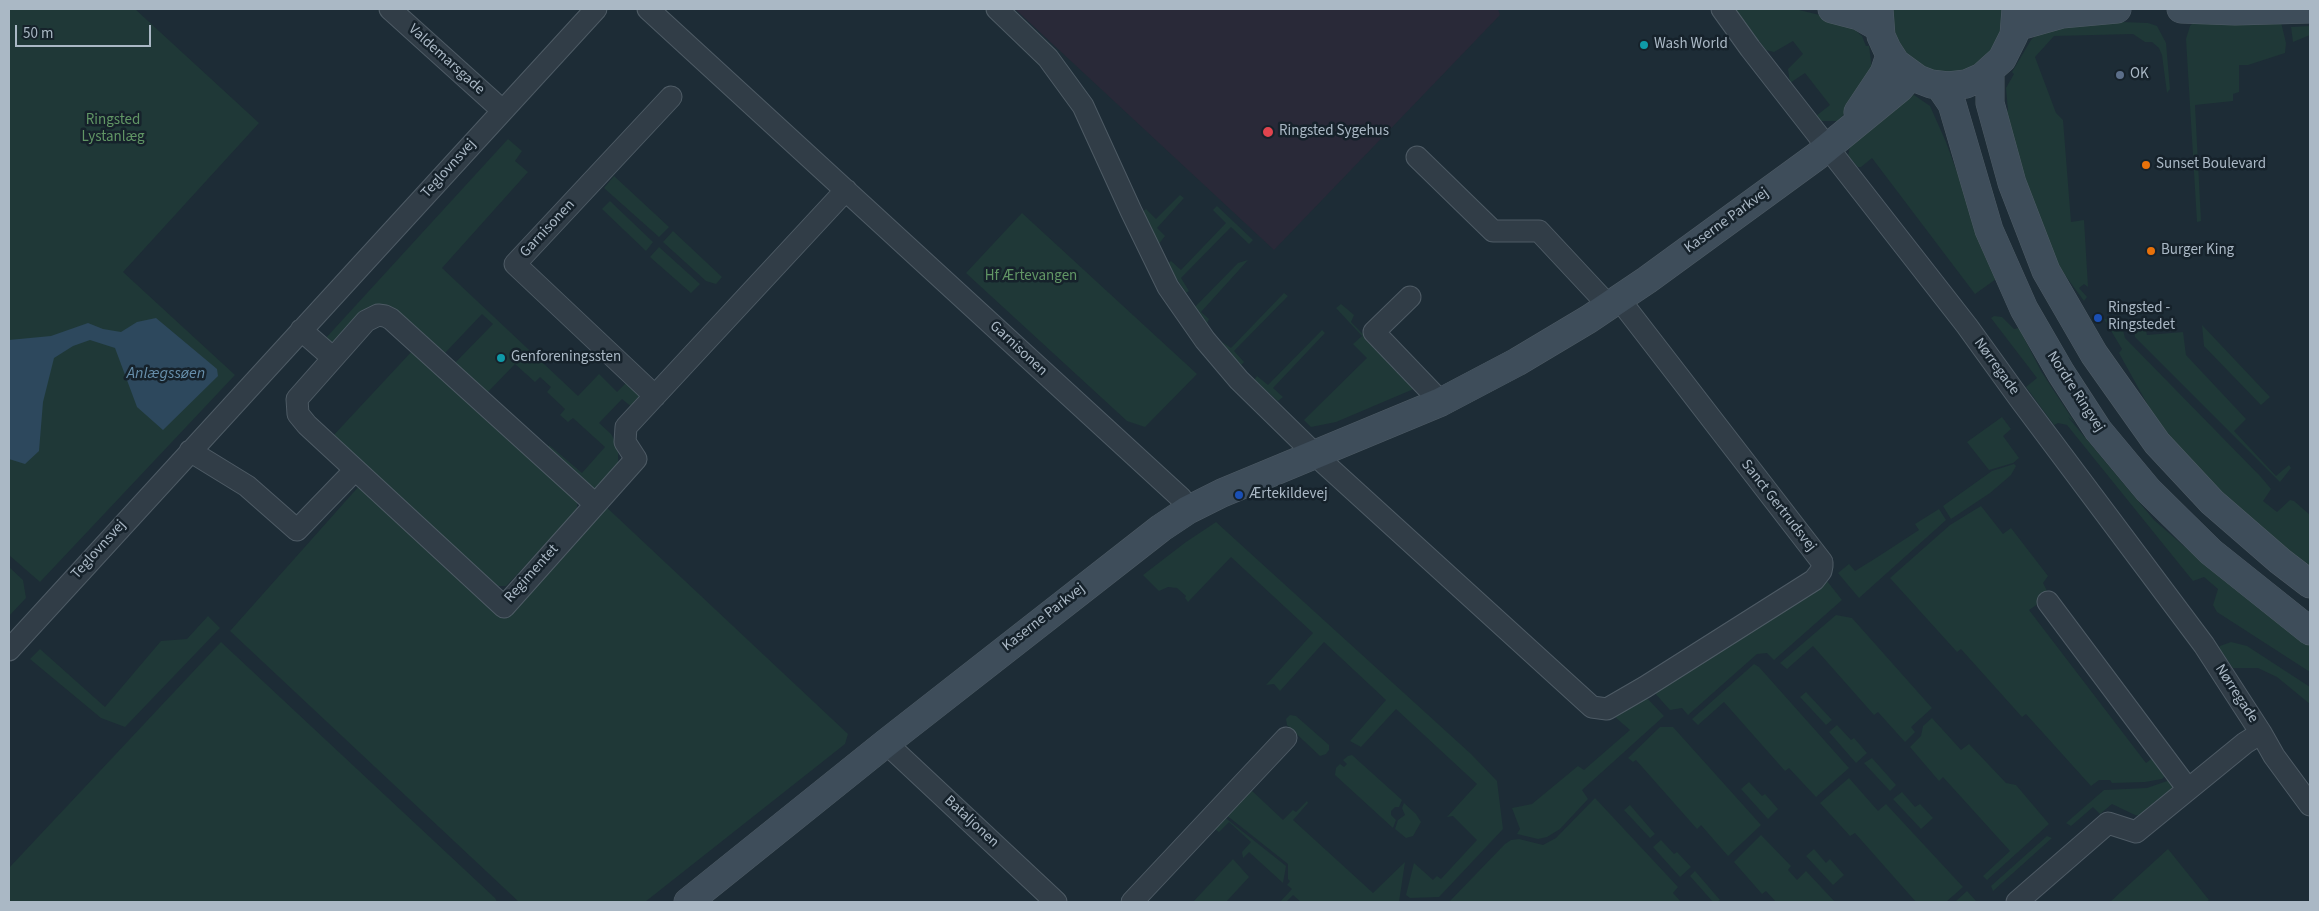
<!DOCTYPE html>
<meta charset="utf-8">
<style>
body{margin:0}
#map{position:relative;width:2319px;height:911px;overflow:hidden;background:#1d2c36;font-family:"Source Sans 3",sans-serif}
canvas{display:block}
.frame{position:absolute;inset:0;border:10px solid #aab8c5;pointer-events:none}
.scale{position:absolute;left:15px;top:25px;width:136px;height:22px;box-sizing:border-box;border:2px solid #aab8c5;border-top:0;padding-left:6px;font-size:15px;line-height:18px;white-space:nowrap;color:#aab8c5;-webkit-text-stroke:4px #16222b;paint-order:stroke}
</style>
<div id="map">
<canvas width="2319" height="911"></canvas>
<div class="frame"></div>
<div class="scale">50 m</div>
</div>
<script>
const ctx = document.querySelector('canvas').getContext('2d');
ctx.lineJoin = 'round';
function fillPath(path, color) { ctx.fillStyle = color; ctx.fill(path, 'evenodd'); }
const toPath = rows => new Path2D(rows.map(r => 'M' + r).join(''));
function strokePath(path, color, width, dash) { ctx.strokeStyle = color; ctx.lineWidth = width; ctx.lineCap = dash ? 'butt' : 'round'; ctx.setLineDash(dash || []); ctx.stroke(path); }
function drawText(font, color, halo, rows, align = 'center') {
  ctx.font = font + ' "Source Sans 3",sans-serif'; ctx.lineWidth = 5; ctx.setLineDash([]); ctx.textBaseline = 'middle'; ctx.strokeStyle = halo; ctx.fillStyle = color; for (const [text, x, y, turn = 0] of rows) {
    ctx.save(); ctx.translate(x, y); ctx.rotate((+turn || 0) * Math.PI / 180); ctx.textAlign = isNaN(turn) ? turn : align; if (halo) ctx.strokeText(text, 0, 0); ctx.fillText(text, 0, 0); ctx.restore();
  }
}
const medical = toPath([
 [1015,9,1498,9,1500,15,1274,250]
]);
const green = toPath([
 [9,9,135,9,259,123,123,272,235,375,40,582,9,555],
 [1734,9,1795,9,1836,19,1855,30,1862,36,1866,46,1869,46,1872,69,1855,99,1839,121,1821,121,1816,116,1830,105,1805,73,1790,83,1788,69,1803,54,1793,41,1774,52,1766,50],
 [1890,9,2008,9,1992,61,1942,78,1897,50],
 [2280,18,2286,43,2285,53,2248,65,2239,65,2239,92,2233,94,2233,101,2195,105,2201,221,2197,222,2186,39,2190,26,2194,22],
 [2098,21,2148,23,2157,26,2166,43,2170,89,2167,93,2162,55,2159,48,2152,42,2145,42,2133,34,2054,36,2035,57,2056,113,2063,120,2071,222,2084,220,2088,287,2084,284,2079,288,2087,297,2084,301,2062,271,2047,245,2027,193,2004,113,2008,110,2006,88,2014,74,2012,72,2031,40,2038,33,2048,26],
 [2310,26,2310,35,2293,42,2291,27],
 [1914,95,1930,106,1946,142,1996,279,1975,294,1872,158,1861,167,1858,167,1848,156,1851,142,1901,100],
 [508,139,522,151,515,161,528,172,442,268,578,396,599,374,617,392,626,383,643,398,633,408,622,399,599,423,611,434,618,446,618,464,596,489,591,490,547,452,549,445,582,473,605,447,573,418,568,422,560,415,565,409,547,392,551,387,540,377,535,382,515,364,484,396,452,366,493,324,482,314,445,353,414,325,398,317,337,343,331,344,325,339],
 [614,176,669,227,659,237,604,188],
 [1180,195,1184,198,1157,228,1165,236,1158,245,1142,212,1146,209,1156,219],
 [610,201,653,242,646,251,602,209],
 [1217,206,1253,240,1249,244,1231,227,1181,278,1189,291,1186,293,1167,264,1171,261,1181,270,1226,223,1213,210],
 [1022,213,1197,374,1145,427,1127,421,966,273],
 [673,231,722,277,716,284,706,281,663,242],
 [659,247,700,284,691,293,650,257],
 [1248,260,1201,312,1209,319,1207,323,1194,308,1238,263],
 [1284,293,1288,296,1234,351,1244,362,1241,365,1219,340,1231,348],
 [1341,304,1354,315,1351,322,1416,388,1336,422,1311,427,1304,420,1367,358,1353,344,1362,336,1336,308],
 [1994,316,2002,317,2014,329,2019,328,2041,371,2075,423,2068,417,2154,520,2223,580,2310,646,2310,672,2217,612,2213,605,2218,589,2204,577,2193,581,2067,425,2058,423,2054,425,2026,387,2037,378,1991,318],
 [2104,319,2120,319,2125,338,2261,477,2271,489,2263,501,2277,512,2290,500,2294,501,2310,515,2310,567,2269,537,2202,474,2155,418,2119,353,2122,349],
 [2133,323,2144,323,2147,335,2183,332,2186,355,2246,419,2234,431,2276,476,2289,465,2291,468,2280,482,2135,337],
 [2202,325,2270,397,2261,405,2204,346],
 [1322,330,1325,333,1273,388,1283,397,1278,401,1254,380,1257,376,1268,385],
 [414,349,577,499,577,511,506,586,497,586,332,437],
 [2002,417,2011,429,2003,436,2019,458,2013,463,1989,470,1967,442],
 [2014,464,2016,466,2011,475,1990,493,1951,519,1943,506,1992,471],
 [360,485,500,614,602,503,848,734,845,744,645,902,519,902,230,631],
 [1981,506,2003,534,2011,528,2048,576,2043,583,2047,591,2048,597,2029,610,2146,763,2159,753,2168,773,2162,779,2145,782,2112,783,2110,780,2099,780,2091,786,2026,714,2022,717,1961,649,1957,652,1890,578,1950,525],
 [1939,509,1946,520,1859,598,1838,573,1849,564,1855,571,1876,558,1919,530,1915,524],
 [1216,522,1471,754,1497,781,1503,829,1439,897,1410,898,1406,895,1414,863,1433,880,1437,876,1441,879,1477,840,1453,816,1447,817,1477,784,1396,709,1361,747,1350,741,1386,700,1324,642,1280,691,1274,684,1266,685,1313,633,1231,557,1188,602,1185,598,1186,596,1177,588,1168,587,1159,591,1143,575,1186,542],
 [9,567,23,580,26,598,9,616],
 [1827,581,1842,600,1774,660,1767,653,1757,654,1688,715,1682,708,1670,710,1653,691,1810,589],
 [1836,615,1852,618,1932,708,1911,727,1915,732,1905,742,1878,712,1874,715,1813,646,1787,669,1780,663],
 [208,616,220,628,125,727,101,718,30,659,40,649,105,707,161,641,187,639],
 [221,642,495,898,497,902,9,902,9,868],
 [2231,642,2247,646,2310,687,2310,704,2277,677,2258,668,2233,668,2219,648,2220,646],
 [1754,664,1759,667,1849,768,1816,797,1789,768,1785,771,1724,702,1698,725,1692,719],
 [1806,692,1832,720,1826,725,1800,697],
 [1646,697,1664,716,1582,790,1588,799,1560,829,1547,837,1538,839,1517,834,1520,829,1512,808,1532,804,1578,766,1584,770,1630,730,1615,717],
 [1290,715,1296,716,1329,745,1329,750,1326,754,1320,756,1287,725,1286,719],
 [1932,718,1961,750,1969,744,2006,783,2016,785,2049,824,1987,880,1983,876,2010,851,1943,777,1939,781,1910,747,1921,736,1923,726],
 [1837,725,1851,740,1854,738,1867,753,1856,763,1829,732],
 [1660,727,1673,727,1761,825,1728,856,1701,825,1697,829,1636,760,1633,762,1628,758],
 [1352,755,1402,800,1399,807,1395,807,1391,811,1391,815,1396,820,1393,828,1335,775,1336,768,1340,764,1344,767,1347,764,1343,760,1348,756],
 [1872,758,1896,785,1890,791,1864,763],
 [1849,778,1878,811,1886,804,1963,887,1946,902,1916,902,1855,833,1850,836,1820,803],
 [2170,780,2174,787,2141,816,2135,815,2112,804,2100,814,2093,807,2071,826,2066,823,2104,790,2147,788],
 [1749,782,1762,796,1765,794,1778,809,1768,819,1741,789],
 [1249,788,1283,820,1293,810,1296,812,1307,801,1308,803,1293,820,1373,893,1405,862,1399,902,1301,902,1293,895,1286,902,1280,902,1292,889,1287,885,1290,881,1288,879,1288,864,1225,814],
 [1902,792,1915,807,1920,804,1933,818,1921,829,1893,799],
 [1595,798,1678,887,1673,893,1681,902,1449,902,1505,844,1511,840,1519,839,1543,845,1556,838],
 [1404,803,1416,814,1421,822,1413,836,1406,838,1395,829,1398,820,1405,815,1402,808],
 [1630,805,1655,834,1650,838,1624,810],
 [1223,816,1286,866,1283,883,1249,852,1243,858,1242,852,1251,842,1229,822,1219,832,1212,827],
 [1761,835,1791,866,1788,870,1797,880,1806,871,1835,902,1776,902,1766,891,1762,894,1734,862],
 [2047,836,2052,838,1993,891,1991,886],
 [1661,840,1674,854,1677,852,1691,867,1680,877,1653,847],
 [1814,849,1826,863,1830,859,1844,875,1833,885,1806,856],
 [2168,849,2209,900,2206,902,2110,902],
 [1233,859,1249,877,1226,902,1193,902],
 [1695,871,1720,900,1717,902,1713,902,1690,876],
 [1967,891,1977,902,1955,902]
]);
const water = toPath([
 [156,318,217,369,218,376,163,430,137,407,115,348,90,340,73,346,54,358,43,402,39,451,25,464,9,459,9,340,51,336,88,323,103,329,121,332,137,322]
]);
const street = toPath([
 [390,9,502,110],
 [648,9,1181,498,1188,510],
 [997,9,1048,58,1083,106,1131,211,1168,287,1205,340,1239,380,1325,464,1592,707,1607,709,1645,687,1814,580,1821,571,1822,566,1822,562,1619,299],
 [1722,9,1750,48,1967,326,2019,398,2204,645,2261,733,2274,756,2310,805],
 [1417,157,1493,231,1539,231,1609,306],
 [1410,297,1374,332,1441,402],
 [301,330,333,358],
 [655,396,515,264,671,97],
 [190,451,247,486,297,530,355,470],
 [595,504,391,319,385,316,378,315,366,321,297,399,298,414,307,425,504,607,636,459,625,442,626,427,846,190],
 [2048,602,2188,789],
 [9,650,596,9],
 [886,743,1056,902],
 [1132,902,1286,738],
 [2017,902,2108,823,2136,832,2245,743,2261,733]
]);
const secondary = toPath([
 [1832,9,1859,16,1880,28],
 [1879,9,1881,36,1887,49,1896,63,1918,79,1931,84,1948,86,1966,84,1982,77,2002,59,2014,35,2016,9],
 [2181,9,2235,11,2310,9],
 [2016,27,2062,14,2117,9],
 [1990,72,1990,103,2012,183,2046,271,2094,354,2157,443,2212,502,2280,561,2310,584],
 [1939,85,1952,104,1989,230,2024,309,2061,373,2098,430,2148,490,2211,552,2310,631],
 [1858,112,1884,73,1890,55],
 [688,902,886,743,1161,528,1188,510,1222,493,1441,402,1517,362,1589,319,1647,280,1817,156,1900,88,1911,75]
]);
const markers = [
 [1644,45,5,"#0f9aa8"],
 [2120,75,5,"#5c6f8a"],
 [1268,132,6,"#e0444e"],
 [2146,165,5,"#e8710a"],
 [2151,251,5,"#e8710a"],
 [2098,318,5,"#1a4fb4"],
 [501,358,5,"#0f9aa8"],
 [1239,495,5,"#1a4fb4"]
];
const poiNames = [
 ["Wash World",1654,45],
 ["OK",2130,75],
 ["Ringsted Sygehus",1279,132],
 ["Sunset Boulevard",2156,165],
 ["Burger King",2161,251],
 ["Ringsted -",2108,309],
 ["Ringstedet",2108,326],
 ["Genforeningssten",511,358],
 ["Ærtekildevej",1249,495]
];
const streetNames = [
 ["Valdemarsgade",446,60,42],
 ["Teglovnsvej",449,169,-48],
 ["Kaserne Parkvej",1727,221,-36],
 ["Garnisonen",548,229,-47],
 ["Garnisonen",1018,349,43],
 ["Nørregade",1996,367,54],
 ["Nordre Ringvej",2075,392,57],
 ["Sanct Gertrudsvej",1778,506,52],
 ["Teglovnsvej",99,550,-48],
 ["Regimentet",532,574,-48],
 ["Kaserne Parkvej",1044,618,-38],
 ["Nørregade",2236,694,57],
 ["Bataljonen",971,822,43]
];
const parkNames = [
 ["Ringsted",113,121],
 ["Lystanlæg",113,138],
 ["Hf Ærtevangen",1031,277]
];
const waterNames = [
 ["Anlægssøen",166,374]
];
fillPath(medical, '#292938');
fillPath(green, '#1f3837');
fillPath(water, '#2d485d');
strokePath(street, '#4e5b65', 23);
strokePath(secondary, '#4e5b65', 29);
strokePath(street, '#313d47', 21);
strokePath(secondary, '#3e4d5a', 28);
for (const [x, y, r, color] of markers) { const dot = new Path2D(); dot.arc(x, y, r, 0, 2 * Math.PI); ctx.fillStyle = color; ctx.fill(dot); strokePath(dot, '#16222b', 2); }
drawText('15px', '#aab8c5', '#16222b', poiNames, 'left');
drawText('15px', '#aab8c5', '#16222b', streetNames);
drawText('15px', '#619665', '#16222b', parkNames);
drawText('italic 16px', '#678fab', '#16222b', waterNames);
</script>
